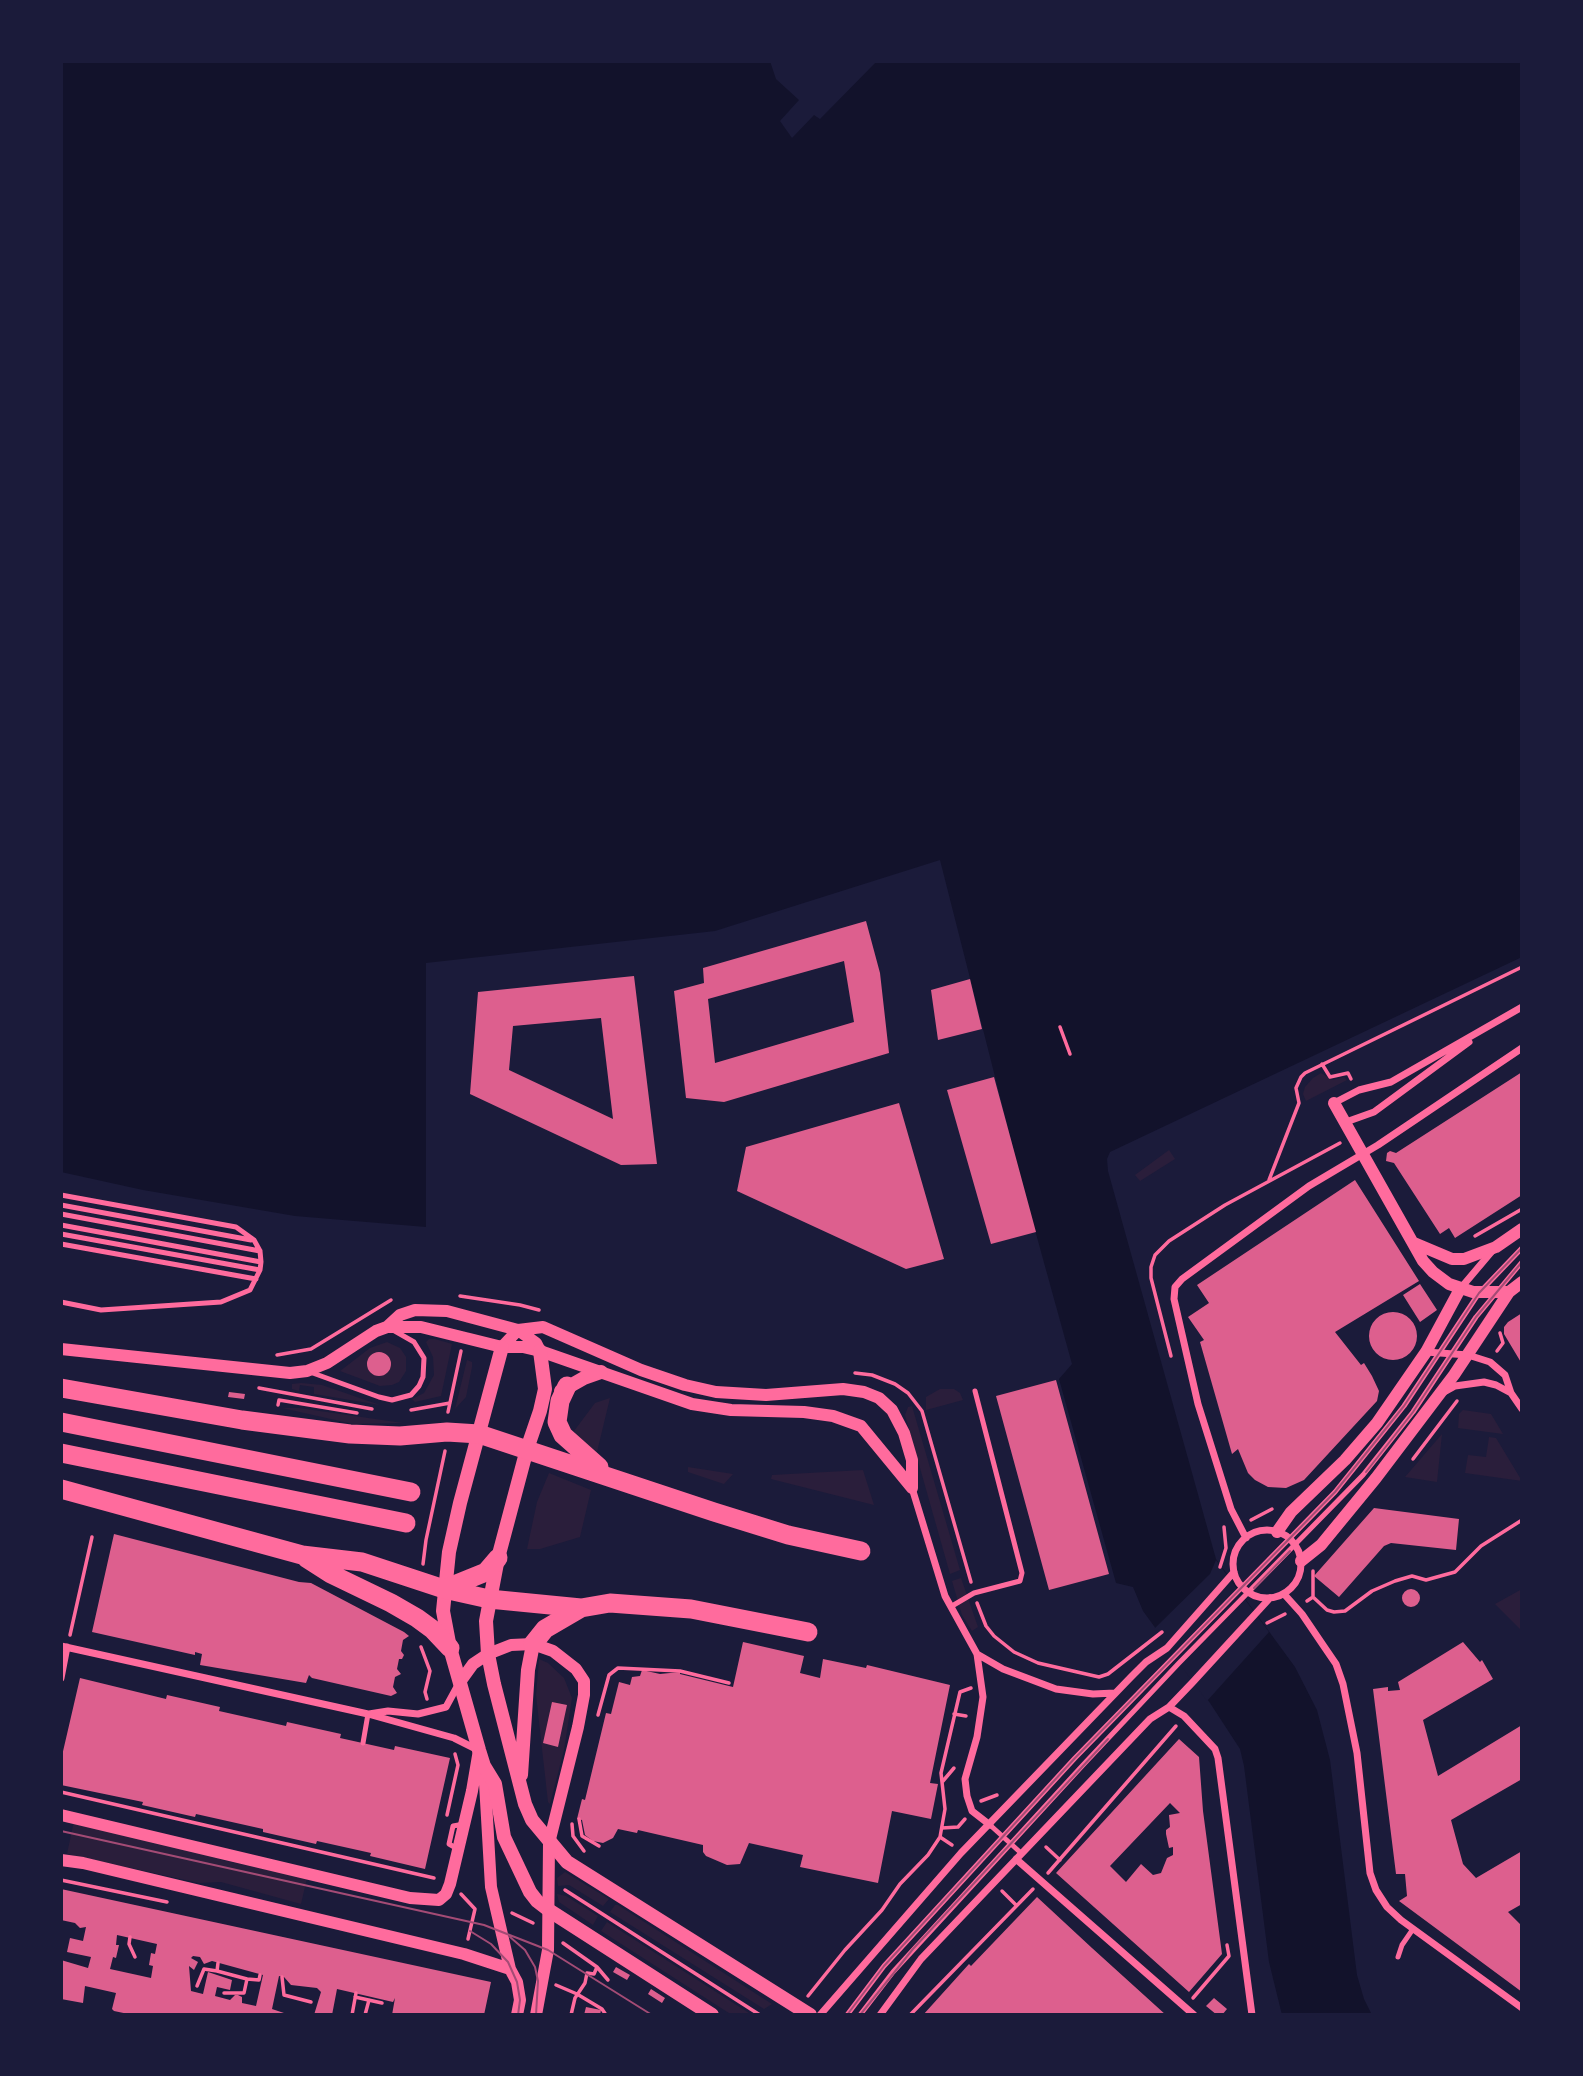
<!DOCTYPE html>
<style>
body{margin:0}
#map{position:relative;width:1583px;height:2076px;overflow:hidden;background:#1b1b3a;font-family:Roboto,sans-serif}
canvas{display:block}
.frame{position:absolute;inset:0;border:63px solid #1b1b3a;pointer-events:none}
</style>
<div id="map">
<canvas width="1583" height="2076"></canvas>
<div class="frame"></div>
</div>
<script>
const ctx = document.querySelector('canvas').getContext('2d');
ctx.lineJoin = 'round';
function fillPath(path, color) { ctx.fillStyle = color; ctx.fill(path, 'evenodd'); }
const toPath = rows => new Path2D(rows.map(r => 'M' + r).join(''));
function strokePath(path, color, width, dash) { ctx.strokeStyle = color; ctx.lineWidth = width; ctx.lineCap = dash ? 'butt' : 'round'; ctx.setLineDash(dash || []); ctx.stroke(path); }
const green = toPath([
 [1321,1073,1332,1080,1344,1077,1347,1080,1306,1101,1303,1094,1305,1087,1313,1078],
 [1169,1150,1175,1159,1140,1181,1135,1175],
 [435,1339,452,1344,441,1396,415,1402,412,1399,424,1393,434,1375,433,1357,426,1342,429,1339],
 [387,1342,400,1348,406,1357,406,1371,399,1382,392,1385,380,1386,340,1371,370,1348],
 [467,1360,472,1362,472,1367,466,1397,455,1409],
 [301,1383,322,1385,380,1405,314,1394,314,1387,300,1385,299,1391,292,1389,292,1384],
 [940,1389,954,1389,960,1393,963,1400,926,1410,926,1397],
 [610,1398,597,1452,577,1438,574,1431,595,1403],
 [912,1406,960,1570,950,1574,905,1415,908,1407],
 [282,1408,299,1408,403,1423,353,1424],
 [1463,1410,1491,1414,1503,1434,1458,1428,1459,1414],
 [1442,1434,1437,1482,1405,1477],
 [1489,1437,1496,1438,1522,1481,1465,1473,1468,1455,1486,1457],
 [688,1467,733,1474,724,1484,688,1472],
 [863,1470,874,1505,771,1479,772,1475],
 [549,1473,591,1490,580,1537,540,1549,527,1549,537,1502],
 [961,1578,978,1627,972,1631,962,1615,952,1581],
 [1522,1589,1522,1631,1495,1604],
 [539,1659,548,1663,564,1678,572,1698,564,1750,550,1804,548,1802,536,1695],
 [74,1821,204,1850,222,1860,307,1878,301,1904,221,1882,199,1883,67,1854],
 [565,1872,609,1899,603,1906,569,1885,558,1886,557,1878],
 [557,1894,566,1896,598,1916,593,1925,559,1902],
 [615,1905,618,1905,772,2004,764,2009,610,1912],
 [607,1922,752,2015,732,2015,601,1931]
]);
const water = toPath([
 [61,61,1522,61,1522,957,1110,1152,1107,1159,1108,1171,1216,1559,1295,1667,1317,1710,1330,1760,1357,1975,1364,1999,1372,2015,1282,2015,1269,1962,1244,1766,1240,1749,1210,1703,1143,1611,1133,1587,1116,1583,1059,1379,1072,1364,1022,1183,940,860,715,931,426,963,426,1227,295,1216,143,1190,61,1172]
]);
const pier = toPath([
 [770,61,877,61,820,119,814,115,792,138,780,121,799,100,776,79],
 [1216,1560,1269,1632,1207,1701,1154,1629,1210,1574]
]);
const building = toPath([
 [866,921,880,973,889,1053,724,1102,686,1098,674,991,704,983,703,968],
 [844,961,854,1022,715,1063,708,999],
 [634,976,657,1164,621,1165,470,1094,478,992],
 [601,1018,613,1119,509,1070,513,1026],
 [970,979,982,1029,938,1040,931,990],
 [1522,1072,1522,1195,1455,1238,1449,1228,1440,1234,1394,1163,1386,1161,1387,1153,1390,1151,1396,1153],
 [994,1077,1036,1232,991,1244,947,1090],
 [899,1103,944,1259,906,1269,737,1191,746,1147],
 [1355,1180,1419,1281,1335,1332,1361,1365,1364,1363,1372,1376,1379,1391,1377,1401,1304,1480,1286,1488,1268,1487,1255,1480,1248,1473,1238,1449,1232,1454,1200,1342,1204,1340,1188,1317,1209,1303,1197,1285],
 [1420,1284,1437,1310,1420,1322,1403,1295],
 '1369 1336a24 24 0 1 1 48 0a24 24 0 1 1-48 0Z',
 [1522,1313,1522,1364,1504,1334,1504,1327,1508,1322],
 '367 1364a12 12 0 1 1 24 0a12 12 0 1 1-24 0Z',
 [1056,1380,1109,1574,1049,1590,996,1396],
 [229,1392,245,1394,244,1399,228,1397],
 [1374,1508,1459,1519,1456,1550,1391,1543,1384,1546,1339,1597,1314,1576],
 [114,1534,299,1582,311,1583,404,1632,409,1636,403,1640,401,1651,404,1655,402,1659,399,1659,397,1669,401,1674,395,1677,393,1687,397,1693,391,1696,312,1678,309,1675,306,1683,200,1665,202,1654,195,1652,195,1655,92,1632],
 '1402 1598a9 9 0 1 1 18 0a9 9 0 1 1-18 0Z',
 [743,1642,804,1656,800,1673,820,1678,823,1659,866,1668,867,1665,950,1685,930,1783,938,1784,931,1819,892,1811,878,1883,800,1867,803,1855,749,1843,740,1864,727,1865,706,1856,703,1852,703,1845,638,1830,637,1833,618,1829,613,1838,603,1843,593,1841,585,1835,582,1820,577,1819,582,1799,585,1800,606,1713,611,1714,619,1682,630,1685,632,1677,640,1676,642,1670,660,1674,680,1672,680,1674,733,1687],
 [1463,1642,1480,1662,1482,1660,1493,1679,1423,1720,1438,1776,1522,1725,1522,1779,1451,1820,1463,1864,1476,1878,1522,1851,1522,1904,1508,1912,1522,1926,1522,1992,1399,1901,1407,1896,1405,1874,1396,1874,1373,1689,1388,1687,1388,1691,1400,1690,1398,1682],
 [80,1678,166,1699,167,1695,220,1707,219,1711,286,1726,287,1722,341,1734,340,1738,394,1750,395,1746,450,1758,425,1869,370,1856,371,1853,317,1841,316,1844,263,1832,263,1829,196,1814,195,1817,142,1805,143,1802,61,1785,61,1760],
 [552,1702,567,1705,558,1747,543,1743],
 [1179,1739,1199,1757,1203,1811,1222,1954,1189,1992,1056,1873],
 [1170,1803,1180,1813,1169,1815,1170,1827,1166,1830,1166,1834,1169,1848,1173,1847,1173,1855,1167,1858,1161,1873,1153,1875,1141,1864,1126,1882,1110,1866],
 [61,1889,491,1982,484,2015,392,2015,395,1998,393,2002,337,1989,332,2015,314,2015,321,1992,317,1988,291,1985,284,1977,279,1976,272,2009,290,2015,133,2015,114,2011,112,2009,116,1993,85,1986,83,2003,61,1999,61,1960,88,1968,91,1957,67,1952,70,1938,83,1941,86,1927,80,1928,75,1923,61,1920],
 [117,1935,157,1944,155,1954,151,1953,149,1965,153,1966,151,1978,110,1969,113,1957,116,1958,119,1945,116,1945],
 [193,1956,200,1957,204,1964,212,1961,263,1975,256,2006,242,2003,242,1997,238,1995,235,1995,230,2000,215,1996,217,1987,230,1990,232,1980,208,1972,203,1994,191,1991,189,1966,194,1970,198,1962,191,1958],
 [1037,1897,1092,1948,1166,2015,923,2015,969,1964,971,1966],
 [616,1967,630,1975,627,1980,613,1972],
 [651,1989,665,1998,662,2003,648,1994],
 [1214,1998,1227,2009,1222,2015,1217,2015,1206,2006],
 [586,2007,601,2010,600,2015,584,2015]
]);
const path = toPath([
 [1060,1027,1070,1054],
 [1322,1064,1330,1077,1348,1073,1351,1079],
 [1269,1180,1299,1103,1296,1088,1301,1077,1305,1073,1522,967],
 [1475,1236,1522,1209],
 [460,1296,520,1305,539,1310],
 [1497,1351,1503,1343,1500,1333],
 [277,1355,311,1349,391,1300],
 [1171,1356,1151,1278,1151,1267,1155,1255,1169,1241,1225,1205,1340,1143],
 [855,1373,872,1375,895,1384,908,1393,922,1411,971,1582],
 [259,1388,372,1409],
 [278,1405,279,1400,357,1413],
 [411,1410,450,1403],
 [448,1412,461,1351],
 [1413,1459,1457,1401],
 [1251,1520,1272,1509],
 [423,1564,426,1540,445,1451],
 [1220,1567,1226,1548,1224,1527],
 [1313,1597,1313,1571],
 [1307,1601,1313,1597,1327,1610,1334,1612,1345,1611,1372,1591,1395,1581,1412,1576,1426,1580,1455,1572,1481,1546,1522,1520],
 [977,1603,986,1626,994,1636,1014,1652,1038,1663,1099,1677,1108,1674,1162,1632],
 [1267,1623,1285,1614],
 [70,1635,92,1537],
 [421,1647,430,1671,425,1692,427,1699],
 [954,1714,966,1716],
 [598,1715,609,1675,618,1668,680,1671,729,1683],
 [943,1781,954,1768],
 [61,1792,434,1878],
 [981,1801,997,1795],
 [447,1815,458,1765,455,1754],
 [579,1819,582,1836,599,1846],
 [572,1824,573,1836,584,1851],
 [942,1828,958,1827,965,1819],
 [940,1837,952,1845],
 [1046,1847,1060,1860],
 [1048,1873,1176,1726],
 [61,1880,167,1902],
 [565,1890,760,2015],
 [1002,1891,1016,1905],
 [461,1894,475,1909,468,1939],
 [512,1913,533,1923],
 [130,1937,129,1944,135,1957],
 [563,1943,597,1967,608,1980],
 [218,1963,217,1971,247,1979,244,1993,224,1993],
 [282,1977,284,1995,311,2002],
 [247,1979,259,1980,260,1975],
 [556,1985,577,1994,602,2009,606,2015],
 [197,1986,204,1969,217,1971],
 [808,1996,845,1950,882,1910,900,1884,928,1855,940,1837,945,1809,941,1773,960,1692,971,1688],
 [355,1997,382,2003],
 [1193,1998,1229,1956,1227,1945],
 [352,2015,356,1993],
 [365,2015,369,2000],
 [571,2015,575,1998,585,1983,587,1973,594,1974,597,1967],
 [910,2015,1033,1889]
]);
const service = toPath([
 [61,1195,236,1227,254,1240,260,1251,261,1262,260,1270,250,1290,221,1302,101,1310,61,1302],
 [61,1205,251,1240],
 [61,1214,260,1251],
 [61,1225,261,1262],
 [61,1234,260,1270],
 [61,1244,256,1279],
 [310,1372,379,1397,392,1400,411,1395,419,1386,423,1377,424,1358,414,1342,393,1330],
 [952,1606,974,1593,1020,1581,1022,1573,975,1391],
 [363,1743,368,1714],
 [990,1825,1021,1853],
 [456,1848,449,1844,453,1826,464,1824],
 [1398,1957,1402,1945,1413,1929],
 [847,2015,884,1966,1075,1758,1335,1492,1404,1406,1479,1293,1522,1248],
 [860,2015,893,1972,1083,1765,1179,1663,1363,1475,1413,1412,1476,1317,1522,1262]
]);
const minor = toPath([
 [1334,1103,1359,1090,1391,1082,1522,1007],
 [1346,1122,1374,1112,1469,1042],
 [1460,1289,1493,1250],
 [1426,1352,1468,1355,1490,1362,1505,1375,1511,1393,1522,1409],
 [1446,1391,1455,1386,1484,1382,1496,1385,1511,1393],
 [912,1488,945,1596,977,1654,983,1697,977,1737,965,1779,967,1796,972,1811,990,1825],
 '1233 1564a34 34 0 1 1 68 0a34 34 0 1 1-68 0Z',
 [1246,1538,1231,1509,1198,1404,1174,1299,1175,1287,1182,1279,1309,1186,1378,1145,1522,1048],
 [1284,1594,1302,1614,1323,1645,1336,1664,1343,1684,1357,1753,1370,1873,1376,1890,1387,1907,1401,1920,1522,2008],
 [61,1646,368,1714,454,1738,478,1750],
 [977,1654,1003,1669,1056,1689,1093,1694,1115,1693],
 [61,1678,67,1647],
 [1169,1707,1184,1716,1215,1749,1218,1758,1252,2015],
 [369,1714,388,1711,418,1714,446,1707,458,1685],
 [1016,1859,1194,2015],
 [820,2015,961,1853,1131,1677,1146,1662,1167,1648,1234,1572],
 [880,2015,921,1959,1150,1719,1169,1707,1192,1683,1270,1598]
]);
const tertiary = toPath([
 [1334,1103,1423,1261,1433,1272,1449,1284,1473,1292,1509,1292],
 [1414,1243,1452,1259,1464,1259,1496,1247,1522,1229],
 [387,1327,400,1315,415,1310,447,1311,518,1330,536,1343,540,1351],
 [502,1347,518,1330,543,1327,641,1370,685,1385,716,1392,766,1395,843,1389,864,1392,879,1398,892,1410,904,1433,912,1460,912,1488],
 [61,1349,290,1373,307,1371,327,1363,376,1331,387,1327,421,1327,502,1347,523,1347,540,1351,692,1404,731,1410,804,1412,833,1416,861,1426,912,1488],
 [1277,1532,1291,1512,1345,1460,1377,1423,1426,1352,1460,1289],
 [1301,1561,1321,1545,1376,1478,1454,1375,1509,1292,1522,1282],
 [460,1682,473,1664,488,1654,511,1645,533,1644,553,1651,576,1669,584,1681,584,1695,578,1727,549,1843,548,1950,536,2015],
 [484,1766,491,1887,510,1969,517,1982,520,2000,517,2015],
 [61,1815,410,1898,439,1900,446,1894,450,1884,472,1791,479,1750],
 [61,1860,83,1863,464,1954,510,1969]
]);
const secondary = toPath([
 [502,1347,460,1503,449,1552,443,1611,450,1648,479,1750,484,1766,495,1784,504,1837,530,1892,537,1901,550,1911,712,2015],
 [540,1351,545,1389,540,1411,527,1449,498,1558,486,1621,488,1654,494,1684,525,1804,532,1820,567,1862,810,2015],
 [561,1391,584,1378,601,1372],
 [521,1775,528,1670,533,1644]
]);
const trunk = toPath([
 [567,1386,560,1401,557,1422,563,1435,599,1467],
 [61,1388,242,1420,350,1434,400,1436,447,1432,479,1434,714,1512,788,1535,861,1551],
 [61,1422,411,1492],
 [61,1453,406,1523],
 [61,1489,302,1555,362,1562,444,1589,489,1599,581,1608,610,1603,691,1609,808,1632],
 [306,1558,331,1574,391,1603,417,1618,432,1629,450,1648],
 [444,1589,486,1572,498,1558],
 [533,1644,545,1629,581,1608]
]);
const tram = toPath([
 [1366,1472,1413,1412,1476,1317,1522,1262],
 [1254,1588,1290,1551],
 [61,1831,484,1925,548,1950,652,2015],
 [470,1931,491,1944,508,1962,517,1982,520,2000,518,2015],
 [510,1937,525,1950,535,1967,538,1981,536,2015],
 [847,2015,884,1966,1075,1758,1335,1492,1404,1406,1479,1293,1522,1248],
 [860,2015,913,1949,1108,1739]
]);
fillPath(green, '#2a1e3b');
fillPath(water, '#12122b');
fillPath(pier, '#1b1b3a');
fillPath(building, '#dd5f8e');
strokePath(path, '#ff6b9d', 3.5);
strokePath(service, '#ff6b9d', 5);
strokePath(minor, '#ff6b9d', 7);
strokePath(tertiary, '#ff6b9d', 12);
strokePath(secondary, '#ff6b9d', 14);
strokePath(trunk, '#ff6b9d', 19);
strokePath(tram, '#a44b75', 2);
</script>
